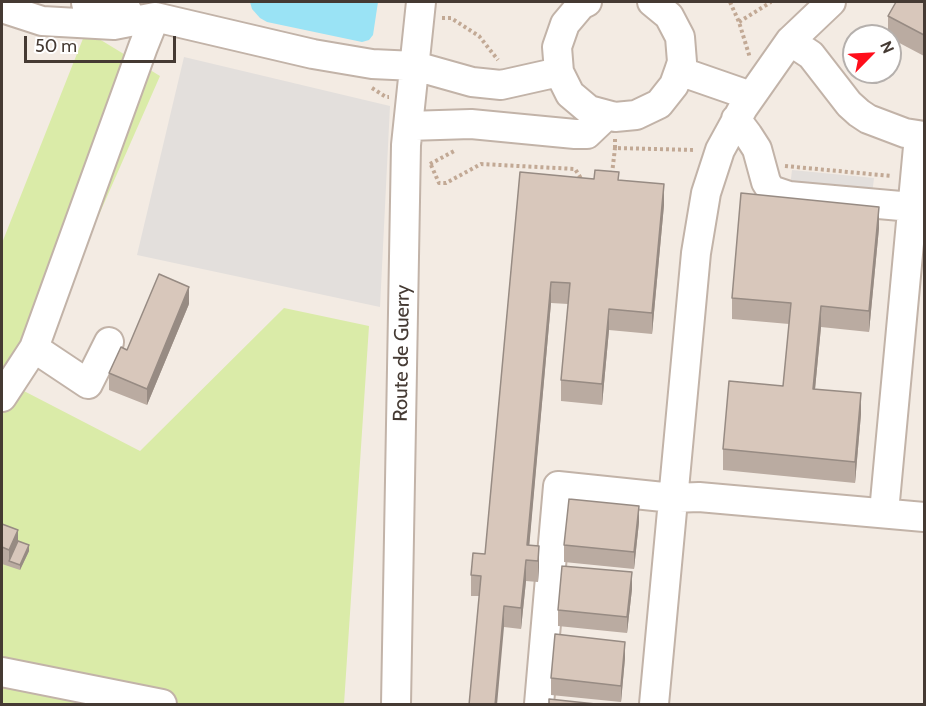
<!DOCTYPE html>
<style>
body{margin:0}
#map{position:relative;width:926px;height:706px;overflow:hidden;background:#f3ebe3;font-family:Cabin,sans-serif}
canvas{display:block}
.frame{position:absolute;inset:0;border:3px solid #453a33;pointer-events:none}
.north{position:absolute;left:842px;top:24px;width:60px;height:60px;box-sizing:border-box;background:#fff;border:2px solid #b5b0ad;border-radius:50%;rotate:66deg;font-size:16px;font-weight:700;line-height:24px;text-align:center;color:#453a33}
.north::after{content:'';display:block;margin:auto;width:21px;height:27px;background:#ff0e1b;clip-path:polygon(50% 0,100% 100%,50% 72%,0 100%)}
.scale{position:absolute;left:24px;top:36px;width:152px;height:27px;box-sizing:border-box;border:3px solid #453a33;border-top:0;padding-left:8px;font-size:18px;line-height:21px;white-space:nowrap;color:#453a33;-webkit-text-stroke:4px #fff;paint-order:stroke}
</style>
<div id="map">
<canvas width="926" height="706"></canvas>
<div class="frame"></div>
<div class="north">N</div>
<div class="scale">50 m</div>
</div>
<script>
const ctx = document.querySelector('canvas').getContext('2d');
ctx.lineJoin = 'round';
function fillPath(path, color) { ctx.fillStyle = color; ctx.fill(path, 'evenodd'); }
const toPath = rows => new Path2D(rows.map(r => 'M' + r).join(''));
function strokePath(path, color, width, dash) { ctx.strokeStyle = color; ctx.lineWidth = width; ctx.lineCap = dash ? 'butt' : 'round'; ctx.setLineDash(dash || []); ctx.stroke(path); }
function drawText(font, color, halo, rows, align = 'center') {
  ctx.font = font + ' Cabin,sans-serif'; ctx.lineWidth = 5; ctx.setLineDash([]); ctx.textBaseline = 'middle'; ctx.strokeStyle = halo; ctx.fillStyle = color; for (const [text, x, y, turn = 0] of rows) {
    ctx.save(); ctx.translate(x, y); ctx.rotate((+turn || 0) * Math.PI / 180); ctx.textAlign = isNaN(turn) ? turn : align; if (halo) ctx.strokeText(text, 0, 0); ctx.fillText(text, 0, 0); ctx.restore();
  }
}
const green = toPath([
 [86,31,160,76,22,390,140,451,284,308,369,326,344,704,2,704,2,243]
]);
const parking = toPath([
 [184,57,390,106,380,307,137,255],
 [792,170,874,178,871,203,789,196]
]);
const water = toPath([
 [250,2,378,2,373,35,369,40,362,42,267,22,260,18,252,9]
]);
const path = toPath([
 [730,2,739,22,750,58],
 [442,18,451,18,479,36,498,60],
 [739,22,771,2],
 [372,88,386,97,389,97],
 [615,139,615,148,695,150],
 [430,164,456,150],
 [431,165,439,183,446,183,481,164,575,169,582,180],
 [785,166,891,176],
 [612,174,615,148]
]);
const minor = toPath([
 [86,2,86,3,127,10],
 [587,2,581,5,565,24,557,47,559,72,570,94,589,110,615,117,636,115,659,104,674,85,679,71,682,62,680,37,669,16,652,2],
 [2,8,42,21,114,25,155,17],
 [790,41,811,55,849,104,859,113,868,119,905,133,924,136],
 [679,71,751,96],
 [736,119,748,135,757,149,766,182,771,190,789,196,912,207],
 [408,126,471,124,575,134,587,134,607,115],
 [34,348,88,384,109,342],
 [2,397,34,348,143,47,155,17,313,54,372,64,415,66,472,82,501,85,559,72],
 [884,512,919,136],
 [2,672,162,704],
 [396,704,406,145,421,2],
 [539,704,558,486,673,498,699,497,924,517],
 [654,704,696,253,706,193,720,150,743,108,790,41,831,2]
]);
const wall = toPath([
 [924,2,924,56,890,38,890,36,888,36,888,16],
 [520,172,594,179,619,180,664,205,652,334,609,330,602,405,561,401,561,380,568,304,551,303,529,545,539,546,539,567,538,582,526,581,521,629,504,627,479,596,471,596,471,575,485,554],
 [879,228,869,332,821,327,815,389,861,414,855,483,723,470,723,449,783,386,789,324,732,319,732,298],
 [189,304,147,405,109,390,109,373,127,350],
 [639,522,634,569,564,562,564,545],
 [2,524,29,551,20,570,2,564],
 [632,589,627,633,558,626,558,610],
 [625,658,621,702,551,695,551,678]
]);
const shadedWall = toPath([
 [664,184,664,205,652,334,652,313],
 [879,207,879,228,869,332,869,311],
 [551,282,551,303,528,560,527,545],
 [189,287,189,304,147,405,147,389],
 [821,306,821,327,813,410,813,389],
 [609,309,609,330,602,405,602,384],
 [861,393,861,414,855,483,855,462],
 [639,506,639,522,634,569,634,552],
 [18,530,18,547,9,561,9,550],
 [29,545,29,551,20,570,20,565],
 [539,546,539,567,538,582,538,561],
 [526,560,526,581,521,629,521,608],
 [632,572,632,589,627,633,627,617],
 [504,606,504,627,497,705,495,705],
 [625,642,625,658,621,702,621,686]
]);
const building = toPath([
 [896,2,924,2,924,35,888,16,896,2],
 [595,170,619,172,618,180,664,184,652,313,609,309,602,384,561,380,570,283,551,282,527,545,539,546,538,561,526,560,521,608,504,606,495,705,469,705,481,576,471,575,473,553,485,554,520,172,594,179,595,170],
 [741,193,879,207,869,311,821,306,813,389,861,393,855,462,723,449,729,381,783,386,791,303,732,298,741,193],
 [159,274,189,287,147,389,109,373,121,347,127,350,159,274],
 [569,499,639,506,634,552,564,545,569,499],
 [2,524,18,530,9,550,2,547,2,524],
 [18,541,29,545,20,565,9,561,18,541],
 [562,566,632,572,627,617,558,610,562,566],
 [555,634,625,642,621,686,551,678,555,634],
 [549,699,605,705,549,705,549,699]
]);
const streetNames = [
 ["Route de Guerry",402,353,-89]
];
fillPath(green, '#daeba8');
fillPath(parking, '#e3dfdc');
fillPath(water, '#9ae3f5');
strokePath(minor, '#c2b3a8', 32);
strokePath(path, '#c2a995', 4, [3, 3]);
strokePath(minor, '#fff', 28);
fillPath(wall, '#baaba1');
fillPath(shadedWall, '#978b83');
fillPath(building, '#d8c7bb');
strokePath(building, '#978b83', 1.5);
drawText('20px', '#453a33', '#fff', streetNames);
</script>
